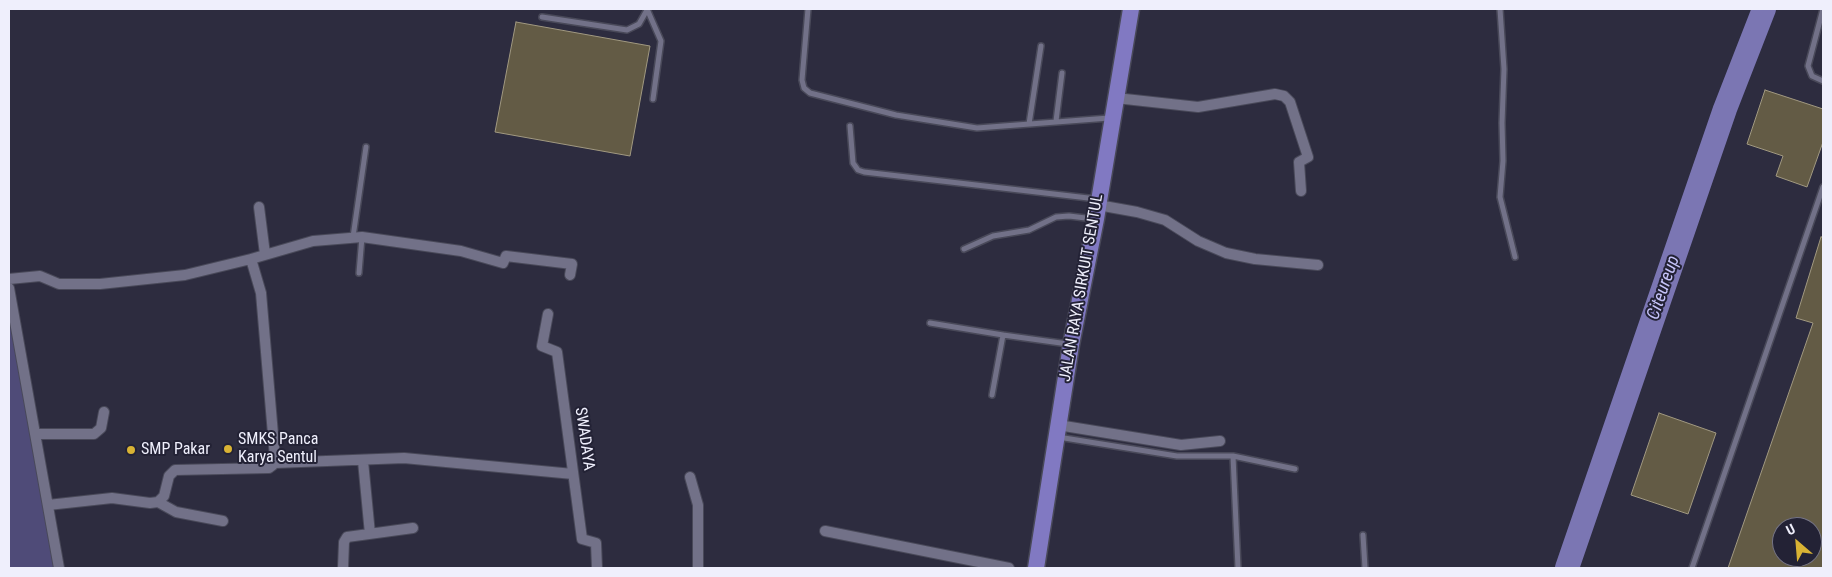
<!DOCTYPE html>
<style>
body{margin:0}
#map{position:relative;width:1832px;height:577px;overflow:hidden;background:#2d2c3f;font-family:"Roboto Condensed",sans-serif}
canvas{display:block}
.frame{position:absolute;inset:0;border:10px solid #efeffc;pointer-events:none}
.north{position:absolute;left:1772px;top:517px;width:50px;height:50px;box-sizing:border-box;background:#232235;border:1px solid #757485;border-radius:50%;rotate:333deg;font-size:14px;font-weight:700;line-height:20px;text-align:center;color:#efeffc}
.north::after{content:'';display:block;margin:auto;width:18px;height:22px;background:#d9b334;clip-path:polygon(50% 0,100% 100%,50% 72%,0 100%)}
</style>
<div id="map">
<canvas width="1832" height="577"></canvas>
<div class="frame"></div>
<div class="north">U</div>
</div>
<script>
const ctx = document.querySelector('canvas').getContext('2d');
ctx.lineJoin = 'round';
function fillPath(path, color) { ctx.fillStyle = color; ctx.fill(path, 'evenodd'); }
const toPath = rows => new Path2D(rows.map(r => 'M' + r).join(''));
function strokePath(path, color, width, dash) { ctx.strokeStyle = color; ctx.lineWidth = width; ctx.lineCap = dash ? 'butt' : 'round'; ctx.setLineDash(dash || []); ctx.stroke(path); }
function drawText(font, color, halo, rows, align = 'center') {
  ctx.font = font + ' "Roboto Condensed",sans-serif'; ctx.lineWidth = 4; ctx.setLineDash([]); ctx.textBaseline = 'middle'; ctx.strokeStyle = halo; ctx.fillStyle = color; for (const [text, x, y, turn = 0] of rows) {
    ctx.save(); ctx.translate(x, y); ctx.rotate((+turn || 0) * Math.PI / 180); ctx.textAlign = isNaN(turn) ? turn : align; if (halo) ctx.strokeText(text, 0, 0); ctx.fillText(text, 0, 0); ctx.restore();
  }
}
const green = toPath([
 [9,288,59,568,9,568]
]);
const river = toPath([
 [1567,568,1725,109,1764,9]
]);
const building = toPath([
 [516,22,650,46,630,156,495,132,516,22],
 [1765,90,1823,109,1823,142,1807,187,1776,176,1783,156,1747,144,1765,90],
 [1821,237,1823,237,1823,568,1728,568,1813,323,1796,318,1821,237],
 [1782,527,1812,527,1812,557,1782,557,1782,527],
 [1659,413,1716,433,1688,514,1631,495,1659,413]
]);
const service = toPath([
 [647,9,661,41,653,99],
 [808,9,802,80,804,88,810,93,896,115,977,128,1109,118],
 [1500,9,1504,69,1502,123,1503,161,1500,197,1515,257],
 [1823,9,1808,66,1812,76,1823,81],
 [542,17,627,30,639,24,647,10],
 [1056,121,1062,73],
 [1029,124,1041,46],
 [850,126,853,163,858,170,864,172,1097,199],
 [353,237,366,147],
 [964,249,993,236,1029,230,1056,217,1069,216,1094,219],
 [359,273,362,237],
 [930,323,1003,335],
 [992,395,1003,335,1068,344],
 [1058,437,1177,456,1233,456,1238,568],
 [1233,456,1295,469],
 [1363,535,1365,568],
 [1692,568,1823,187]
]);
const minor = toPath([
 [1116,98,1198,107,1275,94,1284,96,1290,102,1308,157,1299,162,1301,191],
 [1098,205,1137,212,1165,220,1198,241,1226,253,1255,259,1318,265],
 [259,207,265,254],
 [251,259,313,241,362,237,461,251,503,263,506,256,572,264,570,275],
 [9,279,40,276,59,284,100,284,185,275,251,259,261,293,275,458,273,465,269,468,175,470,169,476,164,496,158,502,150,503,112,498,48,505],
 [9,288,59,568],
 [548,314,542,346,557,352,582,539,596,543,597,568],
 [1058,425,1181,445,1220,441],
 [36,434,94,434,101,428,104,412],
 [363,461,370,534],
 [275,463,404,458,573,474],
 [690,477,698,505,698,568],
 [158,502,176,512,223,521],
 [825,531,1009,568],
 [343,568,344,542,347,537,413,528]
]);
const primary = toPath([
 [1036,568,1071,345,1096,219,1131,9]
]);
const markers = [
 [228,449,5,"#d9b334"],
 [131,450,5,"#d9b334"]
];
const streetNames = [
 ["JALAN RAYA SIRKUIT SENTUL",1082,288,-80],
 ["SWADAYA",584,439,82]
];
const poiNames = [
 ["SMKS Panca",238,440],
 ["Karya Sentul",238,458],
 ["SMP Pakar",141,450]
];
const waterNames = [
 ["Citeureup",1664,288,-71]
];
fillPath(green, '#4f4b78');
strokePath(river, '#7b76b3', 24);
fillPath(building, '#635b45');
strokePath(building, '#a19981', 1);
strokePath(service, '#494959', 8);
strokePath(minor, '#494959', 12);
strokePath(primary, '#494959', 19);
strokePath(service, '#727188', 5);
strokePath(minor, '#727188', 10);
strokePath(primary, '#8179c2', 16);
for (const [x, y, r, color] of markers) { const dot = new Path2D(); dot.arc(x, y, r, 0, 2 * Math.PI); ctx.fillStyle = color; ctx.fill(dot); strokePath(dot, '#232235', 2); }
drawText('16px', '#efeffc', '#232235', streetNames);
drawText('16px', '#efeffc', '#232235', poiNames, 'left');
drawText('italic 18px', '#c5c3f8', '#232235', waterNames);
</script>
